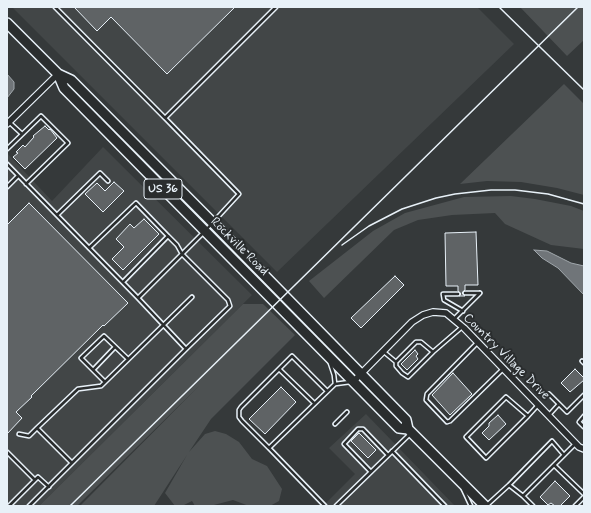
<!DOCTYPE html>
<style>
body{margin:0}
#map{position:relative;width:591px;height:513px;overflow:hidden;background:#35393a;font-family:Mynerve,sans-serif}
canvas{display:block}
.frame{position:absolute;inset:0;border:8px solid #e8f1f8;pointer-events:none}
</style>
<div id="map">
<canvas width="591" height="513"></canvas>
<div class="frame"></div>
</div>
<script>
const ctx = document.querySelector('canvas').getContext('2d');
ctx.lineJoin = 'round';
function fillPath(path, color) { ctx.fillStyle = color; ctx.fill(path, 'evenodd'); }
const toPath = rows => new Path2D(rows.map(r => 'M' + r).join(''));
function strokePath(path, color, width, dash) { ctx.strokeStyle = color; ctx.lineWidth = width; ctx.lineCap = dash ? 'butt' : 'round'; ctx.setLineDash(dash || []); ctx.stroke(path); }
function drawText(font, color, halo, rows, align = 'center') {
  ctx.font = font + ' Mynerve,sans-serif'; ctx.lineWidth = 4; ctx.setLineDash([]); ctx.textBaseline = 'middle'; ctx.strokeStyle = halo; ctx.fillStyle = color; for (const [text, x, y, turn = 0] of rows) {
    ctx.save(); ctx.translate(x, y); ctx.rotate((+turn || 0) * Math.PI / 180); ctx.textAlign = isNaN(turn) ? turn : align; if (halo) ctx.strokeText(text, 0, 0); ctx.fillText(text, 0, 0); ctx.restore();
  }
}
const built = toPath([
 [12,7,477,7,514,44,277,272],
 [103,147,252,295,39,506,7,506,7,153,52,201],
 [366,414,455,506,323,506,355,474,329,448]
]);
const green = toPath([
 [520,7,584,7,584,40,567,56],
 [564,84,584,104,584,195,557,188,521,182,487,181,460,184],
 [511,196,535,199,571,206,584,211,584,249,551,245,505,224,495,213,452,215,418,220,394,230,324,298,309,281,373,231,405,213,464,197],
 [243,304,263,304,295,335,211,419,189,452,205,434,215,431,226,434,239,442,252,459,267,466,282,489,279,501,270,506,249,506,233,500,210,506,195,506,192,501,182,506,175,506,165,493,187,455,154,506,80,506,200,385,77,506,39,506]
]);
const water = toPath([
 [7,74,14,82,14,89,7,98,7,74],
 [534,250,547,251,571,263,584,266,584,295,558,268,542,258,534,250]
]);
const building = toPath([
 [74,7,235,7,167,74,111,17,97,31,74,7],
 [45,126,49,130,50,129,57,138,25,169,13,157,18,153,16,152,23,145,25,147,34,137,33,136,45,126],
 [114,182,124,191,103,212,85,194,97,183,105,191,114,182],
 [29,203,128,303,104,326,103,325,31,396,32,397,16,412,22,418,7,434,7,225,29,203],
 [144,219,159,234,123,270,112,259,124,247,116,239,130,224,134,228,144,219],
 [476,232,478,285,465,285,465,290,462,293,465,296,459,296,461,294,458,291,458,286,446,286,445,233,476,232],
 [395,276,404,285,361,328,351,318,395,276],
 [415,350,418,354,416,356,418,359,407,370,401,364,415,350],
 [575,369,584,378,584,380,570,392,561,383,575,369],
 [453,373,472,394,450,415,432,395,453,373],
 [281,387,296,402,265,434,249,419,281,387],
 [498,415,506,424,489,440,482,433,489,426,489,423,498,415],
 [359,433,376,450,368,458,351,441,359,433],
 [555,481,570,496,560,506,555,506,551,503,548,505,540,497,555,481]
]);
const service = toPath([
 [55,7,165,118,276,7],
 [9,122,22,134],
 [7,149,41,116,68,143,26,184],
 [7,164,138,298],
 [7,187,18,176],
 [57,215,100,173,108,181],
 [89,248,136,203,168,236],
 [123,282,168,236,177,245,182,254,228,300,230,306,186,349],
 [465,293,479,293],
 [458,294,443,294,444,300,463,311],
 [454,319,480,293],
 [478,342,427,394,426,400,447,422,450,421,503,369],
 [384,352,396,362],
 [433,352,421,342,416,342,396,362,396,366,402,373,408,377,433,352,462,327],
 [582,361,584,363],
 [330,363,334,375,335,384],
 [279,369,314,403],
 [93,370,115,347],
 [105,382,81,358,104,336,128,359],
 [549,394,559,404,549,415],
 [559,404,567,412,584,395],
 [528,416,506,397,466,437,486,458,528,416,538,405],
 [584,416,579,422,584,427],
 [335,424,347,412],
 [19,434,29,436,37,428],
 [269,448,242,421,239,417,239,410,241,407,292,356,327,391],
 [392,451,445,506],
 [7,452,35,480],
 [72,463,37,428,78,389,101,386,192,297],
 [554,465,584,494],
 [371,472,344,444,358,429,363,429,388,455],
 [509,485,552,441,564,455],
 [463,489,471,506],
 [9,506,38,477,49,487],
 [29,506,186,349,138,298,205,231,239,194,165,118],
 [325,506,269,448,335,384,350,382],
 [336,506,411,433],
 [486,506,509,485,523,496],
 [533,506,523,496,575,444],
 [575,506,584,497]
]);
const minor = toPath([
 [7,124,58,74],
 [353,382,412,322,423,315,433,312,446,313,464,328,579,447,584,449]
]);
const primary = toPath([
 [7,23,58,74,71,80,212,222,406,420,408,429,485,506],
 [58,74,64,88,399,428,408,429]
]);
const rail = toPath([
 [499,7,584,90],
 [342,245,369,226,402,209,436,198,455,194,491,190,515,190,548,194,584,204],
 [70,506,578,7]
]);
const shields = [
 [163,189,38]
];
const shieldNames = [
 ["US 36",163,189]
];
const streetNames = [
 ["Rockville Road",239,247,45],
 ["Country Village Drive",506,357,45]
];
fillPath(built, '#424647');
fillPath(green, '#4d5152');
fillPath(water, '#707579');
strokePath(water, '#a0a7ac', 1);
fillPath(building, '#5f6365');
strokePath(building, '#e8f1f8', 1);
strokePath(service, '#e8f1f8', 5.5);
strokePath(minor, '#e8f1f8', 8);
strokePath(primary, '#e8f1f8', 12);
strokePath(service, '#2a2d2e', 2.5);
strokePath(minor, '#2a2d2e', 5.5);
strokePath(primary, '#2a2d2e', 9);
strokePath(rail, '#e8f1f8', 1.5);
for (const [x, y, w] of shields) { const box = new Path2D(); box.roundRect(x - w / 2, y - 10, w, 20, 3); ctx.fillStyle = '#2a2d2e'; ctx.fill(box); strokePath(box, '#e8f1f8', 1); }
drawText('bold 12px', '#e8f1f8', null, shieldNames);
drawText('13px', '#e8f1f8', '#2a2d2e', streetNames);
</script>
